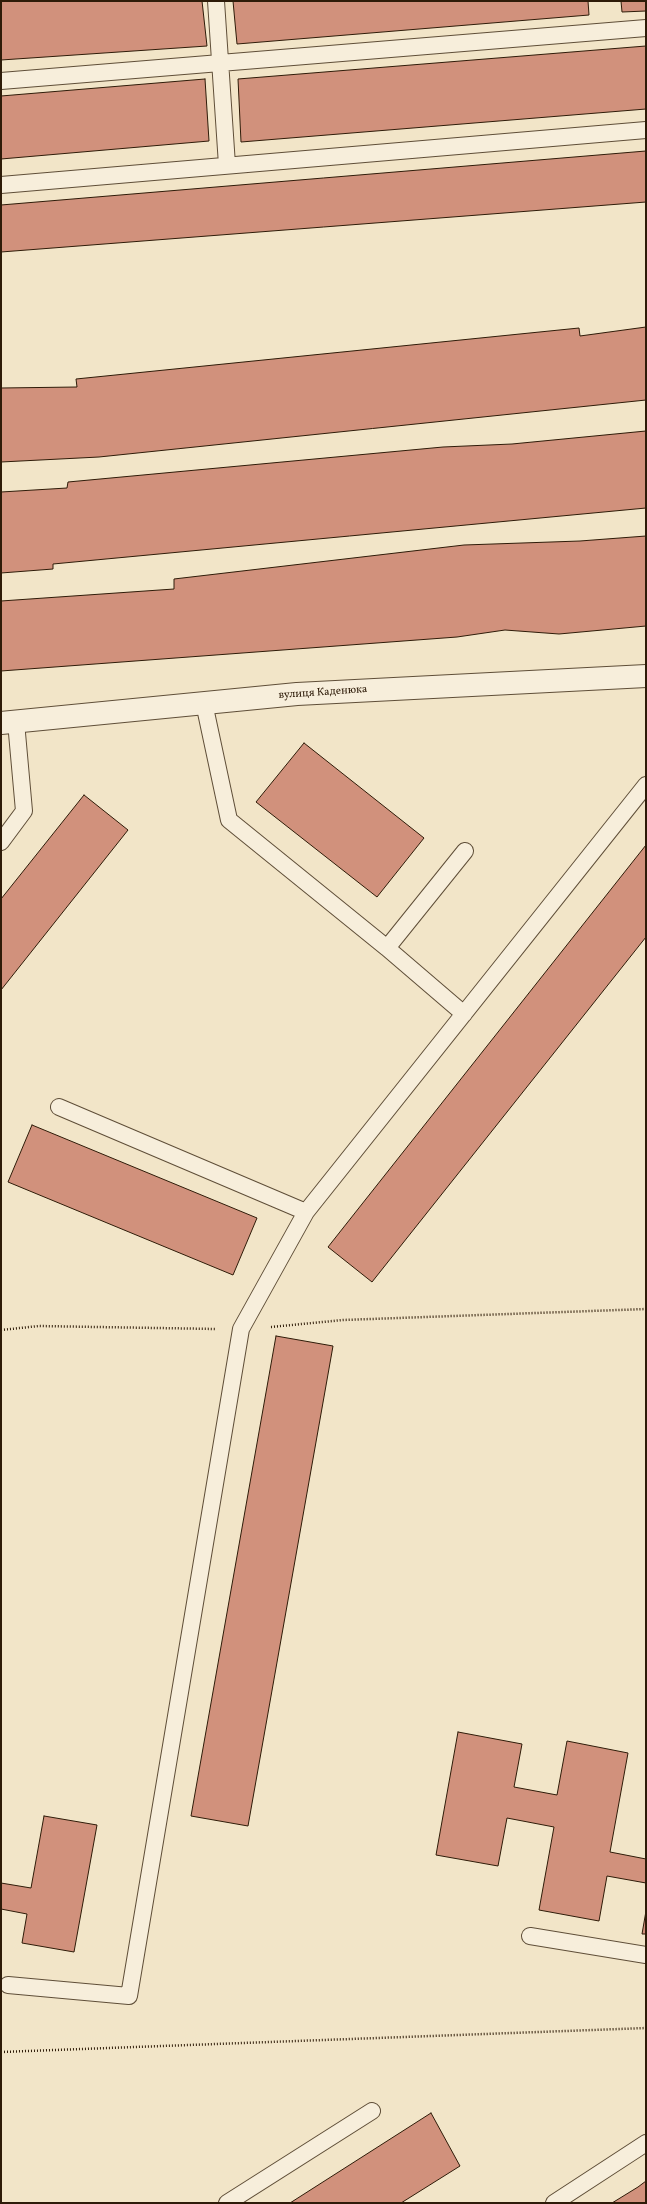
<!DOCTYPE html>
<meta charset="utf-8">
<style>
body{margin:0}
#map{position:relative;width:647px;height:2204px;overflow:hidden;background:#f2e5c8;font-family:Vollkorn,serif}
canvas{display:block}
.frame{position:absolute;inset:0;border:2px solid #2e1b08;pointer-events:none}
</style>
<div id="map">
<canvas width="647" height="2204"></canvas>
<div class="frame"></div>
</div>
<script>
const ctx = document.querySelector('canvas').getContext('2d');
ctx.lineJoin = 'round';
function fillPath(path, color) { ctx.fillStyle = color; ctx.fill(path, 'evenodd'); }
const toPath = rows => new Path2D(rows.map(r => 'M' + r).join(''));
function strokePath(path, color, width, dash) { ctx.strokeStyle = color; ctx.lineWidth = width; ctx.lineCap = dash ? 'butt' : 'round'; ctx.setLineDash(dash || []); ctx.stroke(path); }
function drawText(font, color, halo, rows, align = 'center') {
  ctx.font = font + ' Vollkorn,serif'; ctx.lineWidth = 3; ctx.setLineDash([]); ctx.textBaseline = 'middle'; ctx.strokeStyle = halo; ctx.fillStyle = color; for (const [text, x, y, turn = 0] of rows) {
    ctx.save(); ctx.translate(x, y); ctx.rotate((+turn || 0) * Math.PI / 180); ctx.textAlign = isNaN(turn) ? turn : align; if (halo) ctx.strokeText(text, 0, 0); ctx.fillText(text, 0, 0); ctx.restore();
  }
}
const building = toPath([
 [1,1,202,1,207,46,1,60,1,1],
 [233,1,588,1,589,15,237,44,233,1],
 [621,1,646,1,646,11,622,12,621,1],
 [646,46,646,109,241,142,238,79,646,46],
 [205,79,209,141,1,159,1,96,205,79],
 [646,151,646,202,1,252,1,205,646,151],
 [646,327,646,400,99,457,1,462,1,388,77,387,76,379,579,328,580,336,646,327],
 [646,431,646,508,53,564,53,569,1,573,1,492,67,488,68,482,443,447,512,444,646,431],
 [646,536,646,626,559,634,505,630,457,637,1,671,1,601,174,589,174,579,464,545,580,541,646,536],
 [304,743,424,838,377,897,256,802,304,743],
 [84,795,128,830,1,990,1,899,84,795],
 [646,845,646,937,372,1282,328,1247,646,845],
 [32,1125,257,1218,233,1275,8,1182,32,1125],
 [276,1336,333,1346,248,1826,191,1816,276,1336],
 [458,1732,522,1744,514,1787,557,1795,567,1741,628,1753,610,1852,646,1859,646,1883,607,1876,599,1921,539,1910,554,1827,507,1818,498,1866,436,1855,458,1732],
 [44,1816,97,1825,74,1952,22,1943,27,1914,1,1909,1,1883,31,1888,44,1816],
 [646,1911,646,1934,642,1934,646,1911],
 [431,2113,460,2166,401,2203,290,2203,431,2113],
 [646,2181,646,2203,612,2203,638,2187,646,2181]
]);
const path = toPath([
 [271,1327,343,1320,646,1309],
 [1,1330,39,1326,216,1329],
 [1,2052,646,2028]
]);
const service = toPath([
 [216,1,227,165],
 [1,81,646,28],
 [1,185,646,130],
 [204,703,229,820,387,948],
 [1,842,24,811,16,722],
 [464,1014,387,948,465,851],
 [59,1107,306,1212],
 [530,1936,646,1955],
 [8,1985,129,1996,241,1329,306,1212,646,785],
 [227,2203,372,2111],
 [554,2203,646,2143]
]);
const minor = toPath([
 [1,723,297,694,646,676]
]);
const streetNames = [
 ["вулиця Каденюка",323,693,-4]
];
fillPath(building, '#d1917c');
strokePath(building, '#2e1b08', 1);
strokePath(service, '#5f4e38', 18);
strokePath(minor, '#5f4e38', 24);
strokePath(path, '#2e1b08', 2.5, [1, 2]);
strokePath(service, '#f7eedb', 16);
strokePath(minor, '#f7eedb', 22);
drawText('11px', '#2e1b08', '#f7eedb', streetNames);
</script>
